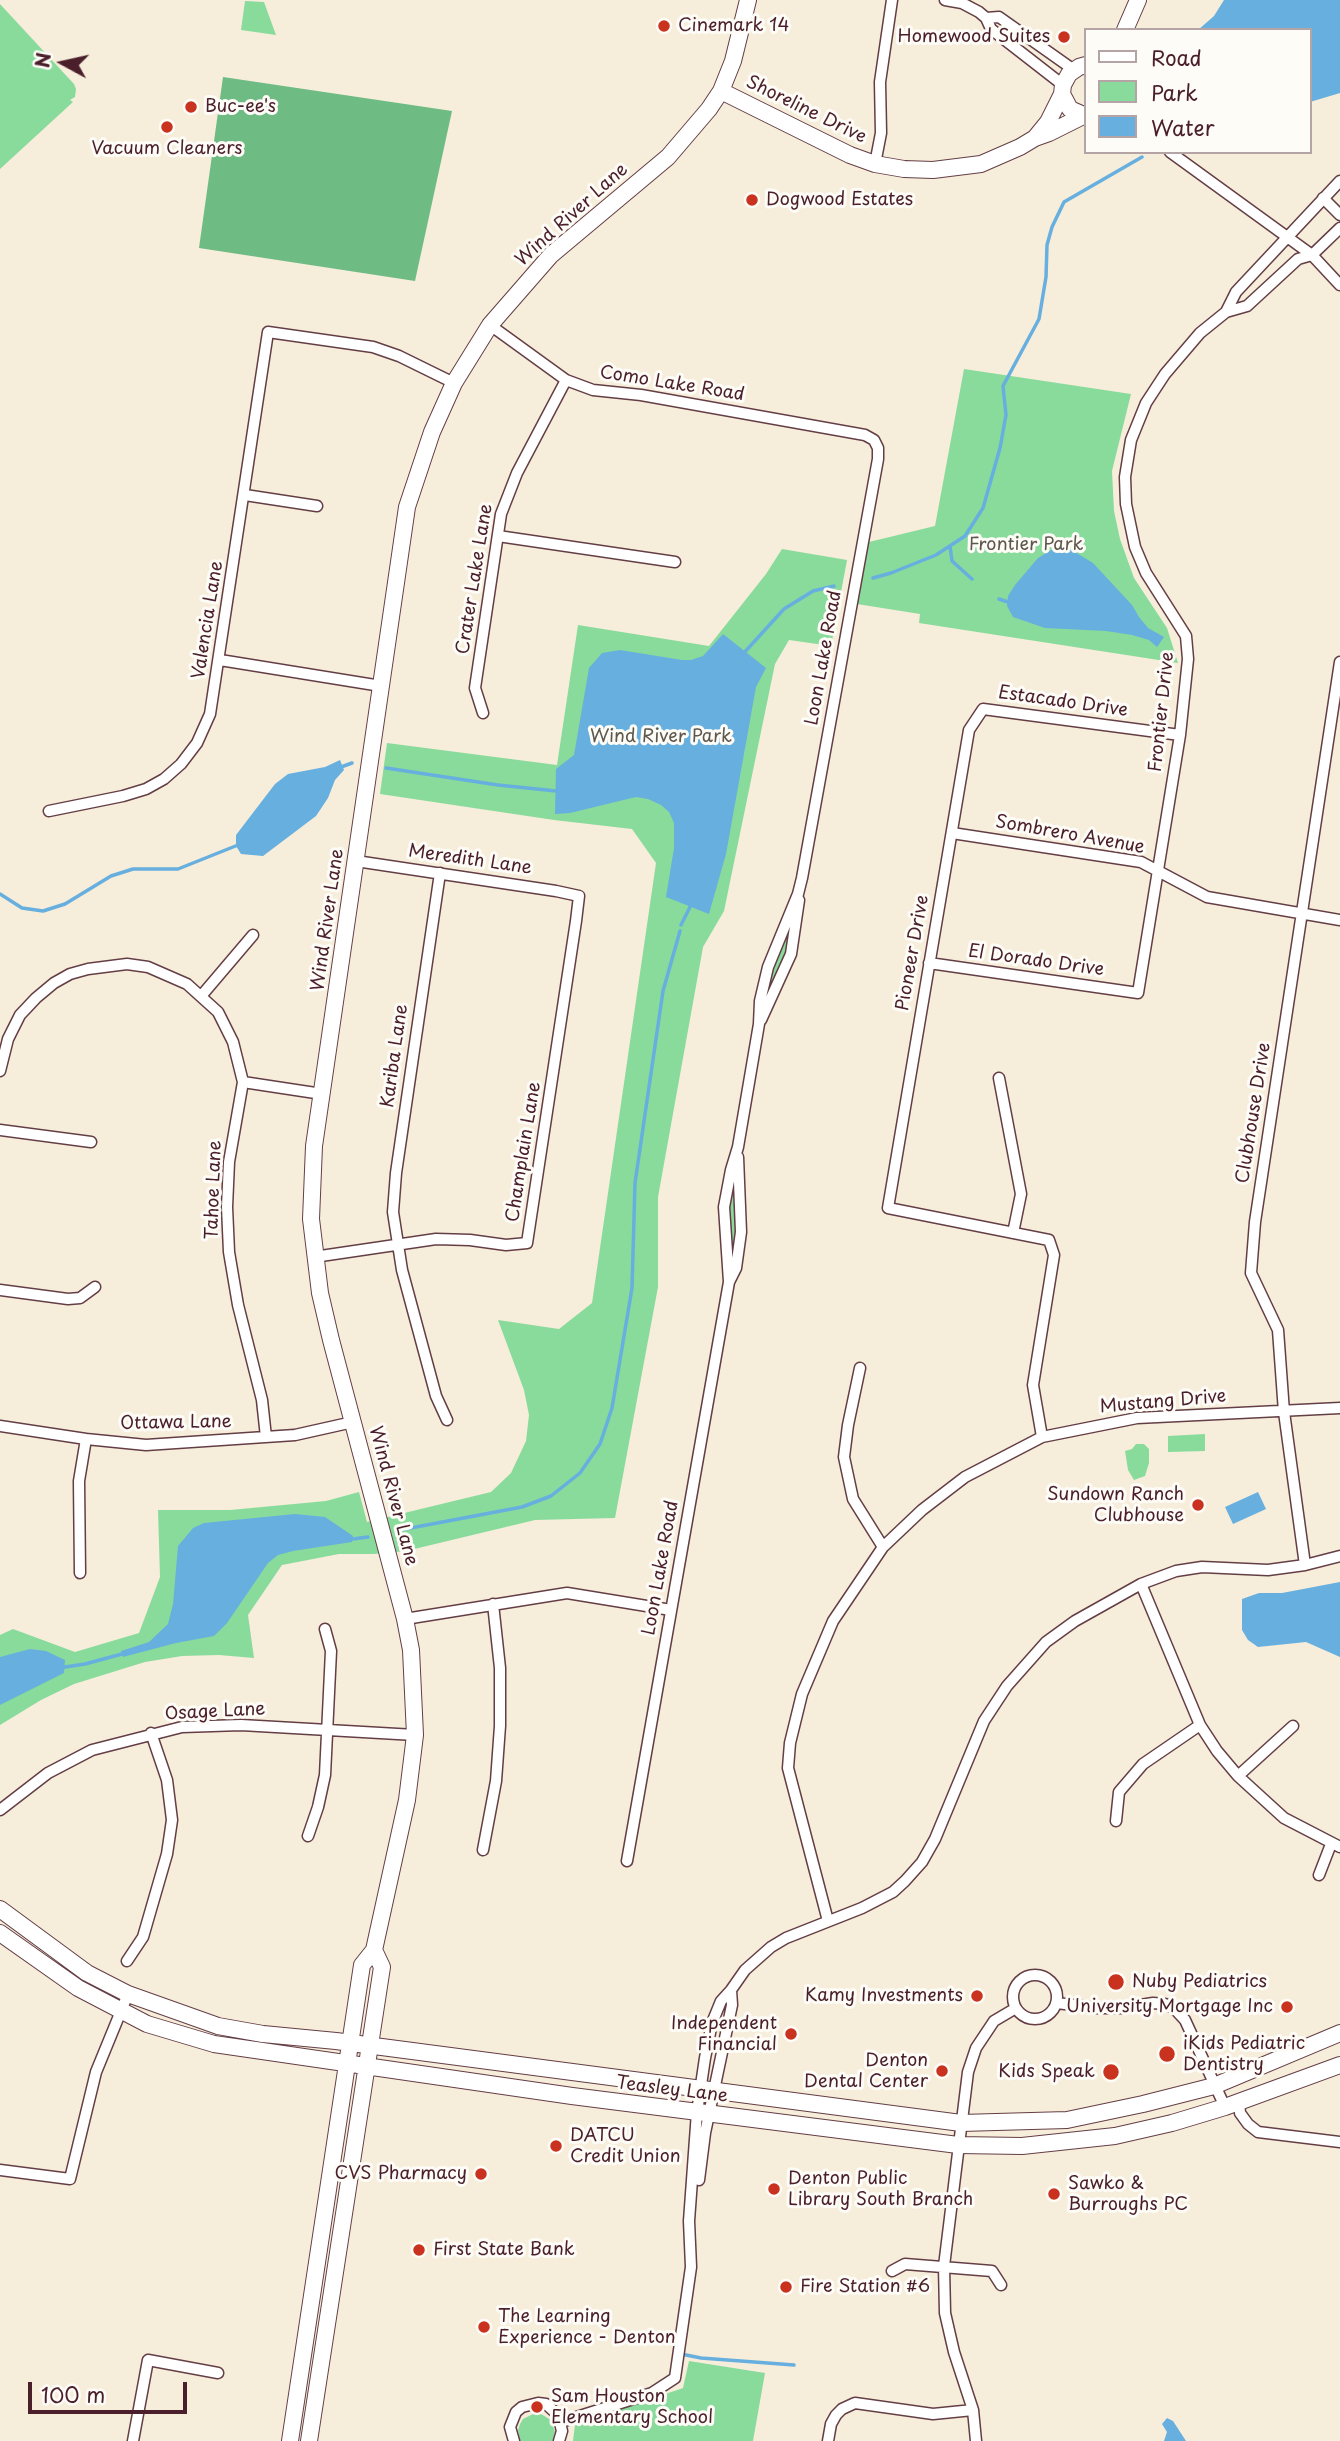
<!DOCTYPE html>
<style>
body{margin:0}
#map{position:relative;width:1340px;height:2441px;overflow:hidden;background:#f7eddb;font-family:"Playpen Sans",sans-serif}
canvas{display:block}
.legend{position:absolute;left:1084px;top:28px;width:228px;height:126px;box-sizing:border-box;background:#fdfcf7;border:2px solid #b5a4a5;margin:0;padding:9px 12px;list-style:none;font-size:21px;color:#4a1f2b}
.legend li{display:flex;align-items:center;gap:14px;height:35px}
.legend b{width:35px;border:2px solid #b5a4a5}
.north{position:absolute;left:28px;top:28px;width:70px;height:70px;-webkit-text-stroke:5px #fdfcf7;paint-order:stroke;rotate:278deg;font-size:19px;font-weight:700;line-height:28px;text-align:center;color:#4a1f2b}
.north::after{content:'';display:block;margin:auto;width:24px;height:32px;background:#4a1f2b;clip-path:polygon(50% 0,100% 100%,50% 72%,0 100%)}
.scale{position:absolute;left:28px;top:2382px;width:159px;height:32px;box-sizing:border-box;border:4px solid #4a1f2b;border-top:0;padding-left:9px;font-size:21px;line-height:24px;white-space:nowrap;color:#4a1f2b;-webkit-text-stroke:5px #fdfcf7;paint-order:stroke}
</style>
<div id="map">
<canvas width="1340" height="2441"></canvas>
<ul class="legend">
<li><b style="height:9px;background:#fff"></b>Road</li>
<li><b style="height:19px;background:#89db9c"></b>Park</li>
<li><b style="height:19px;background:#67afde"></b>Water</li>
</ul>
<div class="north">N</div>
<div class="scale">100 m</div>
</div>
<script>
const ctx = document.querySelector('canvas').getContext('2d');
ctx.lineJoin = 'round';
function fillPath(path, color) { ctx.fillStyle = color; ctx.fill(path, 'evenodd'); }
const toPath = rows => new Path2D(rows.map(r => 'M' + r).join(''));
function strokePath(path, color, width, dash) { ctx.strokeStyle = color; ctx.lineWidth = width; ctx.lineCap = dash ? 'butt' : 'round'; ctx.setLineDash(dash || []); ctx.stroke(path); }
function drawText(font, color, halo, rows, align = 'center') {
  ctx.font = font + ' "Playpen Sans",sans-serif'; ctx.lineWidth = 6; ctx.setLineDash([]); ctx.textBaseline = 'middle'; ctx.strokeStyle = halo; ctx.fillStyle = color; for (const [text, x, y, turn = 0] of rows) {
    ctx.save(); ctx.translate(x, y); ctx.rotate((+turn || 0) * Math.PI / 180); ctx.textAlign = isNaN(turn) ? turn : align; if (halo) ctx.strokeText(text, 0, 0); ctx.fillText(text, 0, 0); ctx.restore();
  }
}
const green = toPath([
 [245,1,264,2,276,35,241,30],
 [0,4,74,84,76,89,75,97,70,100,73,102,0,169],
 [964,369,1131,394,1112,471,1114,511,1120,539,1134,578,1167,628,1178,663,919,623,920,614,857,604,869,542,935,526],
 [782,549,847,560,831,646,789,640,775,664,724,911,703,947,658,1197,658,1287,615,1518,535,1520,406,1551,374,1554,339,1554,282,1565,248,1615,254,1658,219,1655,182,1656,145,1662,74,1684,41,1700,0,1725,0,1635,13,1629,75,1652,139,1633,160,1577,158,1510,230,1510,326,1501,359,1492,367,1522,491,1492,511,1473,526,1441,529,1415,524,1390,498,1320,559,1329,592,1303,656,863,632,829,554,820,380,794,387,743,557,765,578,625,709,646,766,574],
 [791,920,786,955,765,1000,769,976],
 [735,1182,737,1233,733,1263,729,1207,731,1186],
 [1205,1434,1205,1451,1168,1452,1168,1436],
 [1136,1444,1144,1444,1149,1449,1149,1463,1145,1476,1134,1480,1128,1470,1125,1451,1132,1449],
 [689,2361,765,2373,753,2441,573,2441,575,2425,683,2388],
 [535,2413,541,2414,551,2420,555,2432,553,2441,520,2441,518,2430,520,2424,523,2419]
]);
const forest = toPath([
 [223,77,452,111,415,281,199,248]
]);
const water = toPath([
 [1224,0,1340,0,1340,93,1310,102,1310,30,1198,30,1214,16],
 [1058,546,1070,549,1093,563,1132,605,1139,617,1148,628,1164,637,1157,647,1149,640,1132,635,1106,631,1045,628,1013,617,1007,606,1008,596,1015,585,1038,558],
 [723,634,766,668,756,687,726,854,709,914,666,897,674,848,674,823,669,812,661,805,648,799,636,797,570,813,555,814,556,769,574,755,589,668,602,653,620,650,682,660,691,660,703,656],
 [340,760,344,770,335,780,328,798,316,816,263,856,241,854,236,846,236,835,275,784,288,774,325,767],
 [1258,1492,1266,1509,1233,1524,1225,1507],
 [295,1514,325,1517,353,1536,352,1542,293,1551,278,1555,268,1563,227,1623,214,1636,176,1643,123,1657,121,1651,149,1642,168,1624,173,1604,178,1546,193,1528,204,1523],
 [1340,1582,1340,1657,1306,1642,1258,1647,1248,1640,1242,1630,1242,1599,1259,1593,1282,1593],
 [30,1649,46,1651,65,1660,64,1673,0,1705,0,1657],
 [1167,2418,1173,2421,1186,2441,1164,2441,1167,2432,1162,2424]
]);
const stream = toPath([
 [950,546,952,561,972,579],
 [873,578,891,573,936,555,965,536,983,508,1000,448,1006,415,1003,386,1039,319,1046,277,1047,245,1052,227,1064,202,1142,157],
 [999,599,1008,602],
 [742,655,784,609,813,591,834,586],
 [341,767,352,763],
 [386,768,498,785,556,791,560,789],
 [0,894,22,908,43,911,65,904,111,876,133,869,178,869,238,845],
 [681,925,691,905],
 [400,1530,522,1507,551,1496,580,1473,600,1444,612,1408,632,1288,635,1183,663,991,680,931],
 [353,1539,368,1537],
 [65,1667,85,1664,122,1654],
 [681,2354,701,2358,794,2365]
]);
const street = toPath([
 [945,0,962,3,979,12,986,18,991,29,1063,85],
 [986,18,999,17,1074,70],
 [1170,152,1312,255,1340,285],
 [875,164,881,133,880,82,892,0],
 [1323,198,1340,215],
 [1226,312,1236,292,1340,181],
 [490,325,566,380,593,390,641,395,865,435,874,440,878,448,878,459,802,878,798,894,768,967,760,1001,759,1024,738,1147,731,1170,724,1207,729,1282],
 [245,495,317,506],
 [498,536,675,562],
 [220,660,381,686],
 [483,713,475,688,501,514,517,473,566,380],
 [49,811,123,796,146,789,164,779,181,764,197,743,210,714,268,332,373,347,399,356,454,383],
 [952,833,1141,862,1207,897,1340,920],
 [440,873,396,1173,393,1212,402,1270,436,1396,447,1420],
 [929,963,1138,993,1180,735,1188,659,1186,636,1146,573,1135,547,1126,504,1125,477,1131,440,1146,403,1165,374,1200,333,1226,312,1247,306,1298,259,1312,255,1340,228],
 [202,995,253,935],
 [761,1020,791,954,799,900],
 [0,1071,8,1039,20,1015,36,998,54,983,70,974,88,969,127,964,148,967,187,984,218,1012,233,1042,243,1082,229,1162,227,1207,229,1252,238,1305,262,1400,266,1437],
 [999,1078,1021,1194,1013,1233],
 [243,1082,322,1094],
 [0,1130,91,1142],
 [314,1257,436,1239,470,1240,506,1245,527,1243,576,921,579,896,556,891,356,861],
 [0,1290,68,1299,80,1298,95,1287],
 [860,1368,848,1425,844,1457,853,1499,883,1547],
 [0,1426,86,1439,146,1445,295,1435,353,1422],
 [1042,1437,1033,1385,1054,1255,1049,1240,888,1208,969,730,983,709,1180,735],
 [1305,1565,1284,1412,1278,1330,1251,1273,1255,1222,1340,662],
 [80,1573,79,1481,86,1439],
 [1141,1584,1200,1725,1217,1751,1238,1776,1284,1818,1340,1847],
 [405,1619,567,1593,671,1610],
 [1238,1776,1293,1726],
 [0,1810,48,1773,92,1750,182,1727,241,1725,415,1735],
 [1116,1821,1119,1792,1143,1764,1200,1725],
 [308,1836,318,1807,325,1775,331,1651,325,1629],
 [483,1850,496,1781,500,1726,500,1668,493,1604],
 [627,1861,729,1282,736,1268,741,1232,738,1157],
 [1319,1875,1331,1844],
 [828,1921,788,1768,790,1743,802,1694,833,1621,883,1547,922,1510,965,1477,1042,1437,1137,1418,1340,1408],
 [127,1961,143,1937,167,1854,172,1820,167,1780,151,1733],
 '1013 1997a22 22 0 1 1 44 0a22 22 0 1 1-44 0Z',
 [1057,2003,1096,2008,1122,2008,1153,2003,1165,2004,1174,2008,1185,2020,1225,2107],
 [1239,2102,1240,2113,1248,2124,1258,2132,1340,2142],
 [0,2170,70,2179,96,2072,128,1994],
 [699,2180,705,2133,732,2005,731,1990],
 [892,2271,905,2264,992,2271,1001,2285],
 [561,2422,652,2393,675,2378,691,2267,689,2221,697,2112,705,2058,712,2023,721,2001,731,1990,745,1970,771,1947,786,1938,862,1908,893,1892,905,1881,922,1862,935,1839,984,1721,1007,1686,1046,1642,1075,1621,1141,1584,1176,1571,1202,1567,1268,1570,1305,1565,1340,1556],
 [133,2441,148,2360,218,2373],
 [514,2441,510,2427,516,2412,522,2407,538,2403,546,2404,558,2415,562,2431,559,2441],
 [828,2441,831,2424,836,2415,842,2409,855,2403,933,2414,973,2410],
 [976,2441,973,2410,954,2352,945,2313,944,2266,968,2072,976,2048,994,2021,1016,2008]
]);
const secondary = toPath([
 [1125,30,1138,0],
 [1086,65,1079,67,1069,74,1063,85,1062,94,1070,109,1086,116],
 [721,91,850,155,875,164,904,169,933,170,981,164,1020,147,1035,138,1048,122,1062,94],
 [1035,138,1049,133,1083,116],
 [0,1909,87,1973,128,1994,218,2026,263,2034,336,2041,961,2123,1067,2120,1143,2104,1214,2086,1340,2033],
 [0,1933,78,1988,147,2024,214,2044,572,2096,958,2145,1022,2146,1115,2136,1172,2123,1225,2107,1340,2065],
 [290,2441,362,1965,374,1950,407,1800,415,1735,411,1650,405,1619,331,1340,320,1293,311,1219,314,1146,407,507,432,432,454,383,490,325,551,255,668,157,709,109,721,91,733,61,748,0],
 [309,2441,382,1967,374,1950]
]);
const markers = [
 [664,26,7,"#c8321e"],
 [1064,37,7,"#c8321e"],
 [191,107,7,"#c8321e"],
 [167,127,7,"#c8321e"],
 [752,200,7,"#c8321e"],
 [1198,1505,7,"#c8321e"],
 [1116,1982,9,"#c8321e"],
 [977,1996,7,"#c8321e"],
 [1287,2007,7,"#c8321e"],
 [791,2034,7,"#c8321e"],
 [1167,2054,9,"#c8321e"],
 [942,2071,7,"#c8321e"],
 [1111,2072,9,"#c8321e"],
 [556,2146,7,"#c8321e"],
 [481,2174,7,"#c8321e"],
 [774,2189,7,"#c8321e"],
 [1054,2194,7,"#c8321e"],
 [419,2250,7,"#c8321e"],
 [786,2287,7,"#c8321e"],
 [484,2327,7,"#c8321e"],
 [537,2407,7,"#c8321e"]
];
const poiNames = [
 ["Cinemark 14",678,26],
 ["Homewood Suites",1050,37,"right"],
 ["Buc-ee's",205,107],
 ["Vacuum Cleaners",167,149,"center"],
 ["Dogwood Estates",766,200],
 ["Sundown Ranch",1184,1495,"right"],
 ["Clubhouse",1184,1516,"right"],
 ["Nuby Pediatrics",1132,1982],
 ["Kamy Investments",963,1996,"right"],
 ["University Mortgage Inc",1273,2007,"right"],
 ["Independent",777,2024,"right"],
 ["Financial",777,2045,"right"],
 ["iKids Pediatric",1183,2044],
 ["Dentistry",1183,2065],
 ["Denton",928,2061,"right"],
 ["Dental Center",928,2082,"right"],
 ["Kids Speak",1095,2072,"right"],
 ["DATCU",570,2136],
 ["Credit Union",570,2157],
 ["CVS Pharmacy",467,2174,"right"],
 ["Denton Public",788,2179],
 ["Library South Branch",788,2200],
 ["Sawko &",1068,2184],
 ["Burroughs PC",1068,2205],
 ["First State Bank",433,2250],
 ["Fire Station #6",800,2287],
 ["The Learning",498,2317],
 ["Experience - Denton",498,2338],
 ["Sam Houston",551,2397],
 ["Elementary School",551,2418]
];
const streetNames = [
 ["Shoreline Drive",806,110,26],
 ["Wind River Lane",572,215,-42],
 ["Como Lake Road",672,384,9],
 ["Crater Lake Lane",475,579,-81],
 ["Valencia Lane",208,620,-81],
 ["Loon Lake Road",824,658,-80],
 ["Estacado Drive",1063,702,8],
 ["Frontier Drive",1162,712,-84],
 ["Sombrero Avenue",1070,835,10],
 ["Meredith Lane",470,860,8],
 ["Wind River Lane",328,920,-82],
 ["Pioneer Drive",913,953,-80],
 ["El Dorado Drive",1036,961,8],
 ["Kariba Lane",395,1056,-82],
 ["Clubhouse Drive",1254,1113,-81],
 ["Champlain Lane",524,1152,-81],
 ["Tahoe Lane",214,1190,-88],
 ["Mustang Drive",1163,1402,-5],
 ["Ottawa Lane",176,1423,-1],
 ["Wind River Lane",393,1496,75],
 ["Loon Lake Road",661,1568,-80],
 ["Osage Lane",215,1712,-3],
 ["Teasley Lane",672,2090,7]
];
const parkNames = [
 ["Frontier Park",1026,545],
 ["Wind River Park",661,737]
];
fillPath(green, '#89db9c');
fillPath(forest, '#6ebb84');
fillPath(water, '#67afde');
strokePath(stream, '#67afde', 3.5);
strokePath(street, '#643e45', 13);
strokePath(secondary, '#643e45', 18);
strokePath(street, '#fff', 10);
strokePath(secondary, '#fff', 16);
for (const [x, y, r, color] of markers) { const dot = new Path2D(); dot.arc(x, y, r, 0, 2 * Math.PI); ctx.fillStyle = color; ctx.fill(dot); strokePath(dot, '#fdfcf7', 2.5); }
drawText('18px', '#4a1f2b', '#fdfcf7', poiNames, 'left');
drawText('18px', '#4a1f2b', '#fdfcf7', streetNames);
drawText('18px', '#5d574d', '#fdfcf7', parkNames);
</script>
